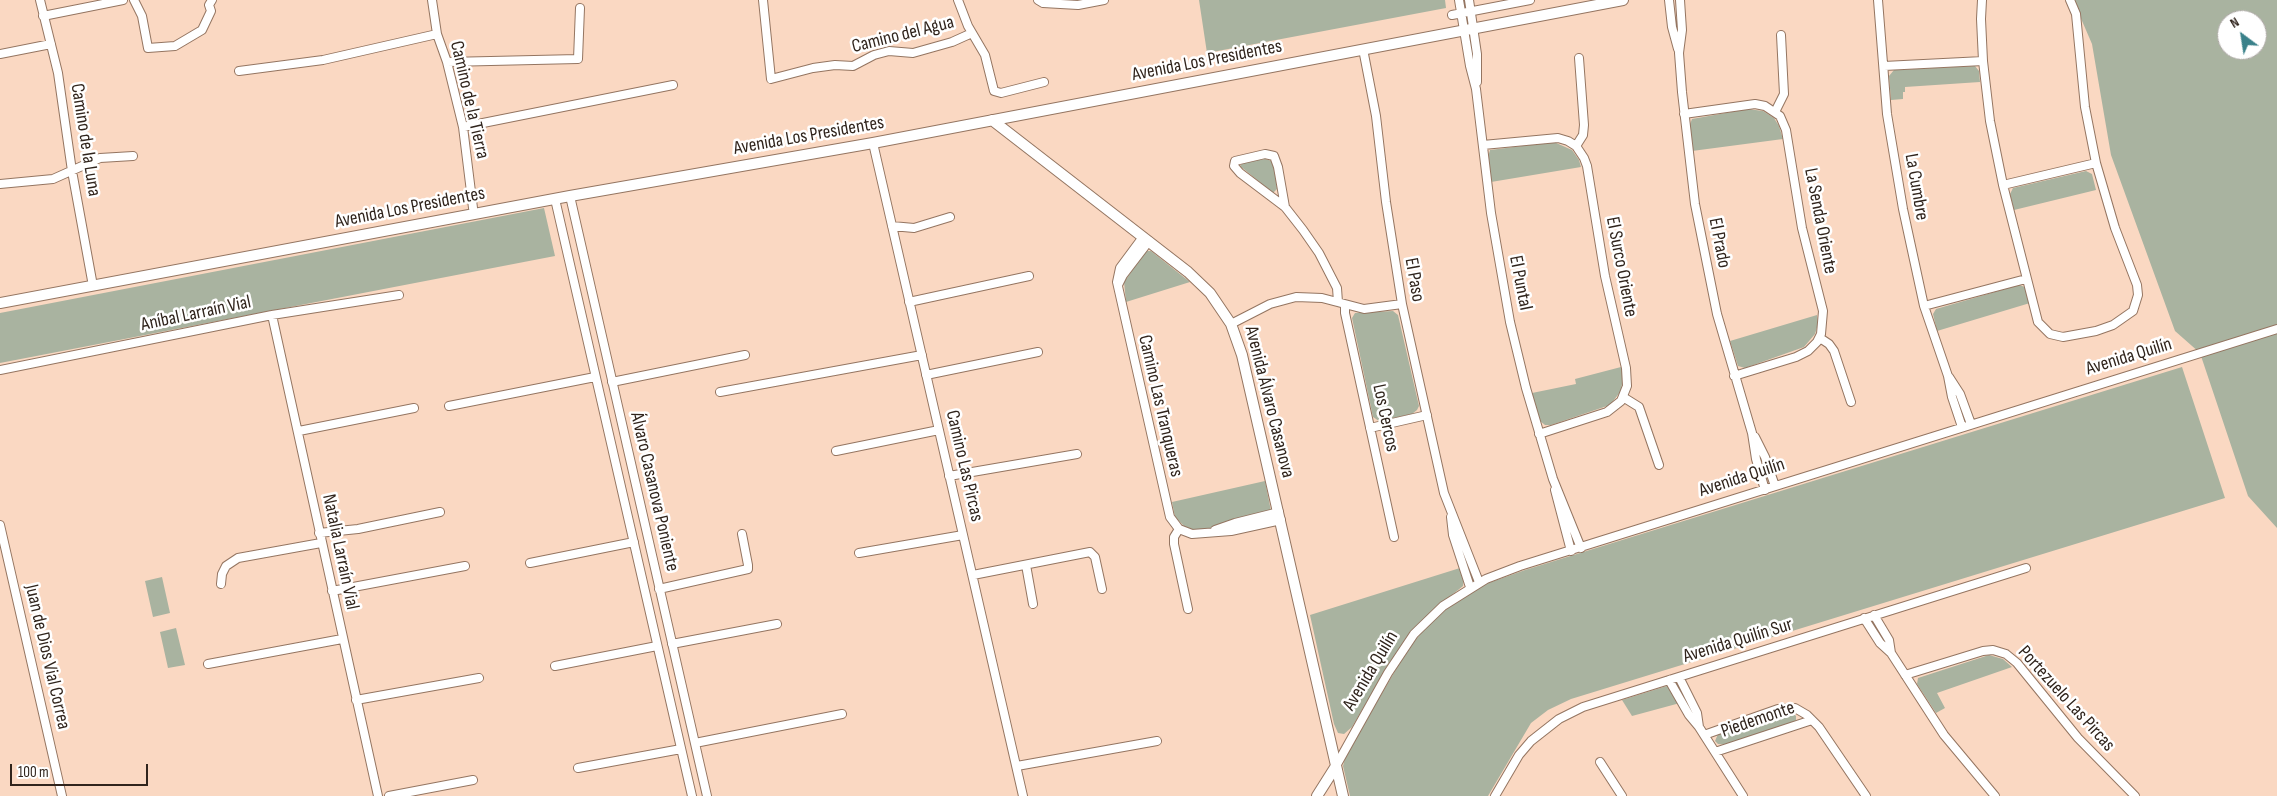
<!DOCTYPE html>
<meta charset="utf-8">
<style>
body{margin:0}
#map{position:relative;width:2277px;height:796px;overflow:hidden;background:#fad8c2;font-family:"Sofia Sans Condensed",sans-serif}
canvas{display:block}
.north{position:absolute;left:2217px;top:10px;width:50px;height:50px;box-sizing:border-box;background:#fff;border:1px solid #aca7a4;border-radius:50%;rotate:329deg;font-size:14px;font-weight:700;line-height:20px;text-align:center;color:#30241c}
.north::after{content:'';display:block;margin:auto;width:18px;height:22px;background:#3a818a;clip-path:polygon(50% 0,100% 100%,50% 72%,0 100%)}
.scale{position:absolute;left:10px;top:764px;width:138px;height:22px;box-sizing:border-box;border:2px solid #30241c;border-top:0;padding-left:6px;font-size:15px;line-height:18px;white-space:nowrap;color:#30241c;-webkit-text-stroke:4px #fff;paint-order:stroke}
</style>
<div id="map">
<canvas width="2277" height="796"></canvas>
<div class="north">N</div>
<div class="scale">100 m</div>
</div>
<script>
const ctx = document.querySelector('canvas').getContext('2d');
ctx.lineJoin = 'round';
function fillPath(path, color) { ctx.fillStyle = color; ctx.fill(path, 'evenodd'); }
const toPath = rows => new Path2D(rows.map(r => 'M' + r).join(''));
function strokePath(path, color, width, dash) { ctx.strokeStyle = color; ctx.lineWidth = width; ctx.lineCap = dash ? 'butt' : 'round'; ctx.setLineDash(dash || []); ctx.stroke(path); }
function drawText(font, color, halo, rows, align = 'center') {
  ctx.font = font + ' "Sofia Sans Condensed",sans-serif'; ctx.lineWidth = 5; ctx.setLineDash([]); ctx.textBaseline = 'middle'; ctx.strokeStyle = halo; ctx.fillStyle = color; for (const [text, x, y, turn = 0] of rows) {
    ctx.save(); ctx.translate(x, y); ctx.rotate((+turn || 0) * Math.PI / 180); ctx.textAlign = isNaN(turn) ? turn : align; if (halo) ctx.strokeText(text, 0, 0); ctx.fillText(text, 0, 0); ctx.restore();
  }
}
const green = toPath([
 [1199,0,1445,0,1446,8,1207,53],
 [2073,0,2277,0,2277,528,2248,496,2200,353,2175,331,2111,155,2092,44],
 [2227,20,2257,20,2257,50,2227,50],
 [1975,66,1979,71,1980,82,1905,87,1905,92,1903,92,1903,99,1891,100,1889,76,1894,70],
 [1748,109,1763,111,1774,118,1779,126,1783,139,1692,151,1689,127,1692,119],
 [1554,142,1572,150,1579,160,1581,167,1491,182,1488,157,1490,150],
 [1265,159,1272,161,1275,166,1277,189,1273,193,1240,166,1243,162],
 [2086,171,2092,174,2096,190,2014,210,2010,194,2013,188],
 [544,208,555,256,0,363,0,313],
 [1146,251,1151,251,1190,282,1126,302,1124,282],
 [2019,285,2025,287,2030,303,1937,331,1933,314,1936,309],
 [1393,311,1398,315,1419,406,1417,410,1412,414,1379,421,1373,417,1352,318,1355,313],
 [1817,315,1818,324,1815,334,1804,347,1745,368,1738,366,1730,341],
 [1621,367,1623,377,1621,391,1610,405,1551,425,1545,425,1540,421,1532,393,1576,384,1575,379],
 [2182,367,2225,498,1571,699,1548,710,1531,723,1488,796,1350,796,1343,766,1346,755,1406,652,1424,629,1445,610,1483,585,1525,570],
 [1265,481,1271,511,1196,532,1188,530,1175,517,1172,502],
 [1460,568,1464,578,1463,586,1432,611,1412,631,1390,662,1352,727,1344,734,1338,733,1334,724,1310,615],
 [162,577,170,613,153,617,145,581],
 [176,628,185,665,168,668,160,632],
 [1989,655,2003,659,2012,667,1937,693,1945,708,1936,713,1917,684,1918,678],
 [1670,685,1680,703,1632,716,1622,700],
 [1790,710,1796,716,1796,720,1792,723,1726,745,1718,744,1715,741,1718,734,1781,711]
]);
const minor = toPath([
 [40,0,58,73,72,171,93,286],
 [134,0,142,16,148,48,175,46,202,30,211,11,209,5,212,0],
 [432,0,437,34,447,62,463,127,473,208],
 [763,0,771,79,813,68,835,65,853,66,874,55,889,51,913,53,952,42,972,33],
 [958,0,968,26,985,55,994,91,1001,93,1044,82],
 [1038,0,1043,3,1078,5,1104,0],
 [1459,0,1470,66,1476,89,1491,213,1510,322,1526,388,1553,479,1581,548],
 [1469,0,1477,54,1477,82],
 [1669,0,1672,27,1678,49],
 [1680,0,1682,30,1679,53,1682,92,1695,204,1717,314,1752,433,1756,459,1765,490],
 [1878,0,1887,114,1903,209,1924,306,1948,376,1952,397,1962,427],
 [1982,0,1981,19,1983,61,1990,121,2003,185,2038,322,2050,334,2063,337,2096,331,2113,325,2133,311,2138,295,2137,285,2115,228,2096,163,2085,107,2076,14,2070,0],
 [1452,15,1530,0],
 [43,16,123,0],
 [1363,49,1376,116,1386,202,1402,304,1444,493,1479,582],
 [0,54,51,44],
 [447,62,578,59,580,8],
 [1884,66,1983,61],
 [239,71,323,60,437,34],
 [1775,112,1784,94,1781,35],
 [1684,114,1755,104,1765,106,1780,116,1786,130,1802,228,1823,311,1821,334,1817,342,1808,351,1796,357,1734,376],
 [463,127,673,85],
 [873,143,1023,796],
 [1483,145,1558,138,1568,141,1576,146,1584,158,1587,166,1605,276,1626,368,1627,386,1621,401,1607,412,1539,434],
 [1576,146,1583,135,1584,125,1579,58],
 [0,184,53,179,100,158,133,156],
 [2003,185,2096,163],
 [570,196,707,796],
 [555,199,692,796],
 [1285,207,1278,167,1274,156,1265,154,1235,161,1234,166,1240,173,1285,207,1303,230,1319,253,1337,288,1338,302],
 [892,226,914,228,950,217],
 [1143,237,1120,268,1117,282,1170,517,1179,529,1192,534,1231,531,1281,520],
 [1118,285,1123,275,1149,241],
 [909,302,1029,276],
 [1345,305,1345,313,1394,537],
 [1924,306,2026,279],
 [272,315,378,796],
 [1231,324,1270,304,1296,297,1322,298,1364,309,1402,304],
 [1820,338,1829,344,1834,351,1851,402],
 [0,370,272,315,399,295],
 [926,375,1038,352],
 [1949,377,1960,394,1971,424],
 [612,382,745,355],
 [720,392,922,355],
 [1623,397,1639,407,1659,465],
 [449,406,595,377],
 [1370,428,1427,415],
 [299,431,414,408],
 [1755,437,1765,457,1775,486],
 [836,451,939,430],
 [949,476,1077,454],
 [1555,490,1571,551],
 [1451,517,1453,535,1470,587],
 [0,525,62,796],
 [1179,529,1174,537,1174,544,1188,609],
 [1215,530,1235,523,1279,512],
 [319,533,358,529,440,512],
 [859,553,963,535],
 [530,563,634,542],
 [1026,565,1033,604],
 [973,575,1090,552,1095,557,1102,589],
 [221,584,222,574,226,566,238,558,321,543],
 [659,589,748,569,748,565,742,534],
 [332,591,465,566],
 [1874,615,1889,640,1891,653],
 [1864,618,1880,643,1891,653,1944,735,1995,796],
 [672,644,777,624],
 [208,664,342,639],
 [555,666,657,646],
 [1905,675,1983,651,1993,650,2006,654,2017,663,2078,738,2135,796],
 [1679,677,1697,713,1699,727],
 [1669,680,1689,715,1699,727,1743,796],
 [356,700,479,678],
 [1704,735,1778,709,1795,708,1807,715,1819,727,1866,796],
 [695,743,842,714],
 [1715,752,1812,720],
 [1600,762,1622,796],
 [1017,766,1157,741],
 [1336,766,1388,673,1414,634,1443,606,1486,579,1520,566,2277,329],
 [578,768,681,749],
 [389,796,473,780],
 [1495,796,1519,755,1531,741,1559,719,1583,707,2026,568]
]);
const tertiary = toPath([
 [992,120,1188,272,1210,293,1231,324,1242,355,1343,796],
 [0,303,570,196,873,143,1623,0],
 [1317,796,1336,766]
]);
const streetNames = [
 ["Camino del Agua",903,35,-14],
 ["Avenida Los Presidentes",1207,61,-11],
 ["Camino de la Tierra",469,100,77],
 ["Avenida Los Presidentes",809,136,-10],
 ["Camino de la Luna",85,140,81],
 ["La Cumbre",1916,187,80],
 ["Avenida Los Presidentes",410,208,-11],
 ["La Senda Oriente",1820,221,79],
 ["El Prado",1719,243,79],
 ["El Surco Oriente",1621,267,79],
 ["El Paso",1414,280,80],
 ["El Puntal",1520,283,79],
 ["Aníbal Larraín Vial",196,314,-12],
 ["Avenida Quilín",2129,357,-17],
 ["Avenida Álvaro Casanova",1269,402,76],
 ["Camino Las Tranqueras",1160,406,77],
 ["Los Cercos",1385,418,78],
 ["Camino Las Pircas",964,466,77],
 ["Avenida Quilín",1742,478,-18],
 ["Álvaro Casanova Poniente",654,492,77],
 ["Natalia Larraín Vial",340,552,78],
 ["Avenida Quilín Sur",1738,641,-17],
 ["Juan de Dios Vial Correa",47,657,77],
 ["Avenida Quilín",1371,671,-59],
 ["Portezuelo Las Pircas",2066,699,48],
 ["Piedemonte",1758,720,-19]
];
fillPath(green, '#a9b3a0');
strokePath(minor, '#947561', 10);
strokePath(tertiary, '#947561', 12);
strokePath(minor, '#fff', 8);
strokePath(tertiary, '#fff', 10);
drawText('19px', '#30241c', '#fff', streetNames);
</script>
